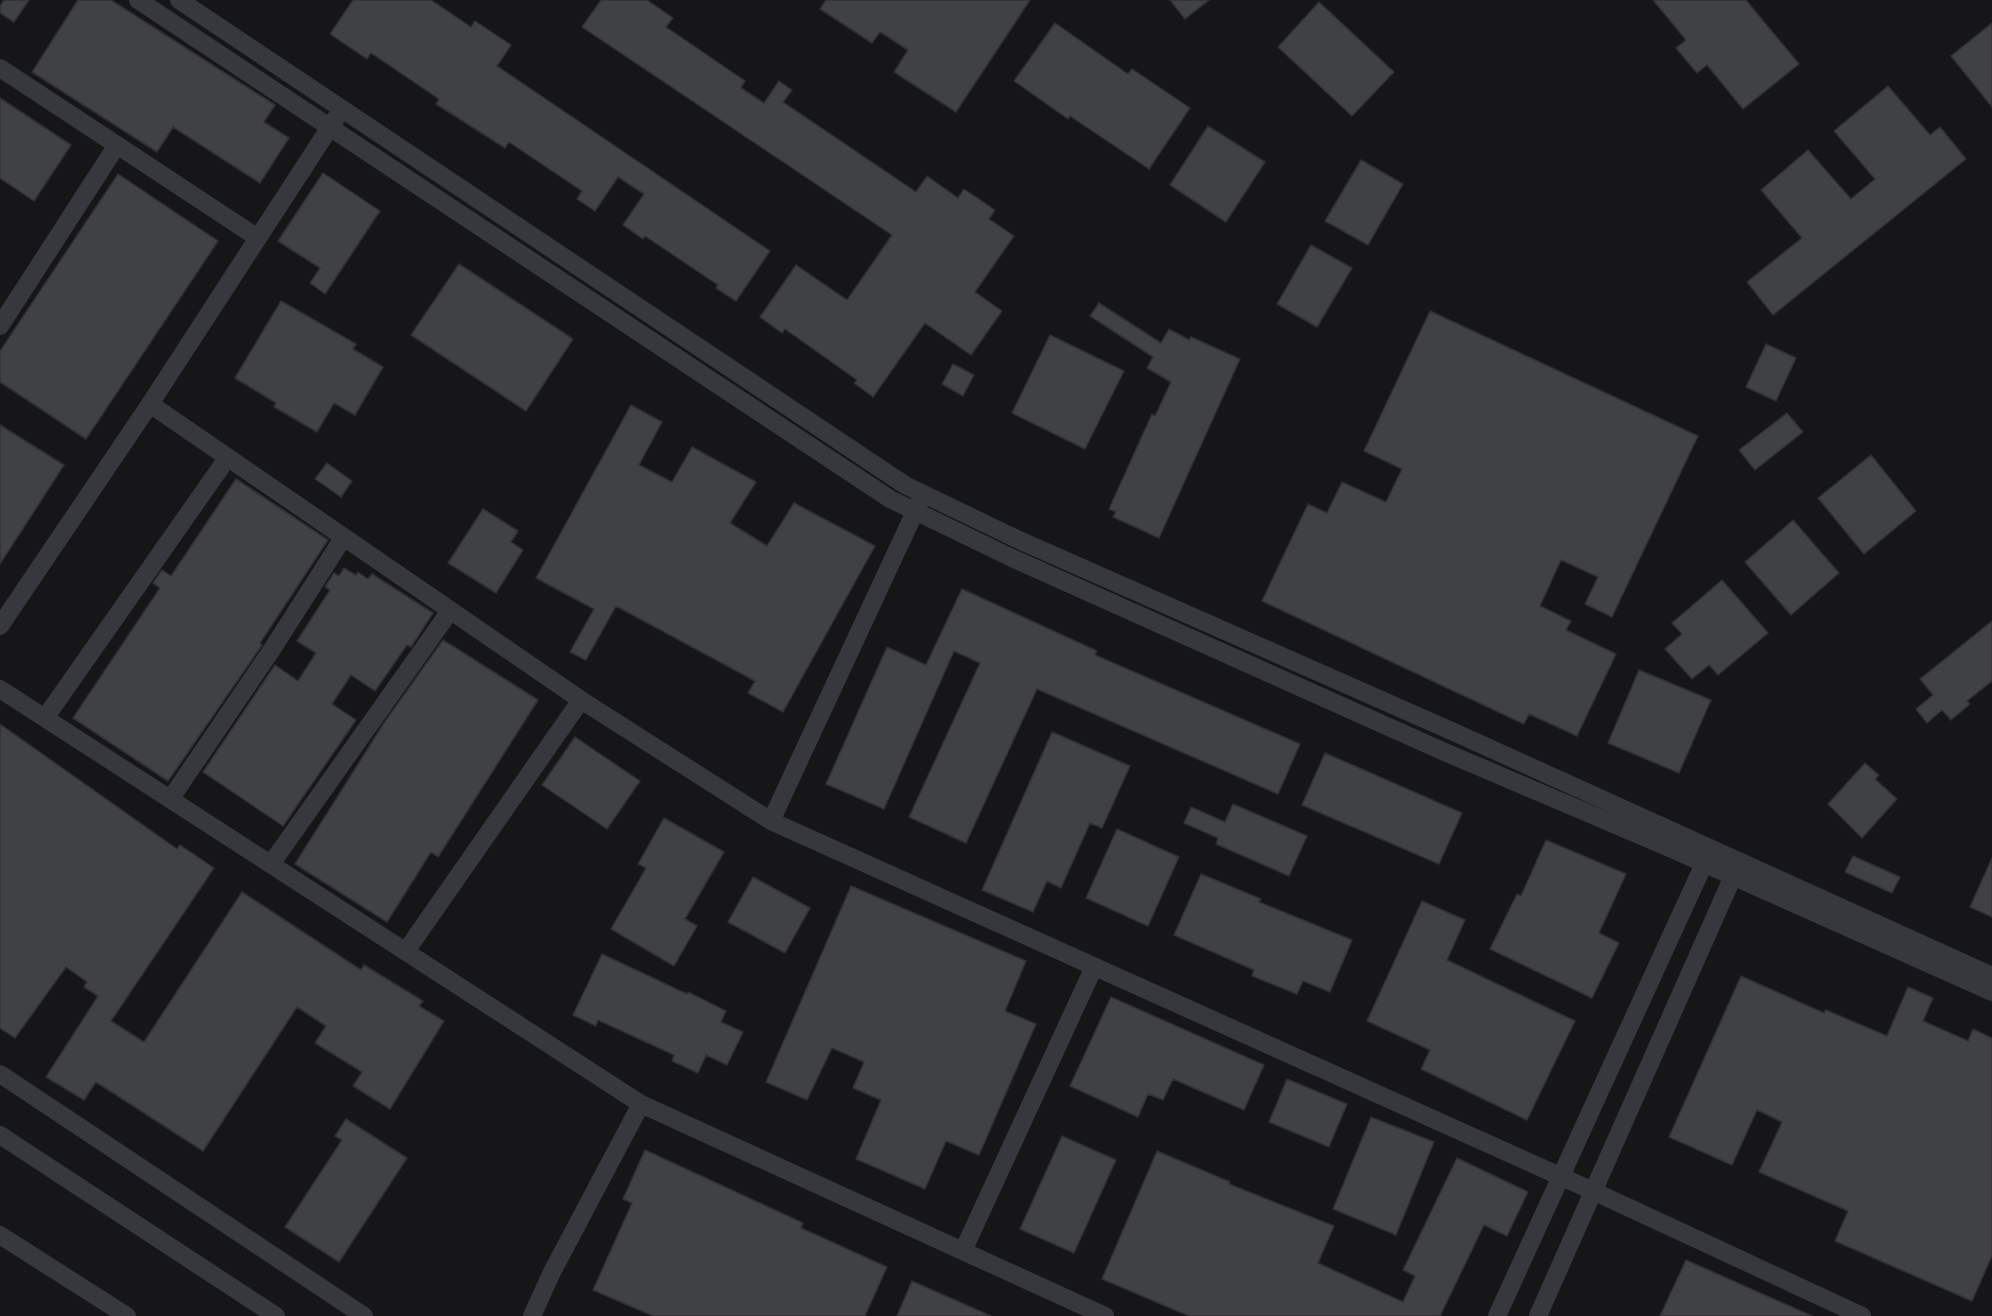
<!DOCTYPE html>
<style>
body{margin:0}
canvas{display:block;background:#161618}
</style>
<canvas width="1992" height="1316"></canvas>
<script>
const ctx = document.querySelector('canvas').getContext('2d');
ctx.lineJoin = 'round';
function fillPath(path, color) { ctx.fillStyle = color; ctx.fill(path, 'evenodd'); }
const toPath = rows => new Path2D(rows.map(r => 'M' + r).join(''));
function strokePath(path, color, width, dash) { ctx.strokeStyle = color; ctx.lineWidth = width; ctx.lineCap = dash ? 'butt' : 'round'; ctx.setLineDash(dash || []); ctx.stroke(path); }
const building = toPath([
 [4,0,29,0,14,22,0,13,0,6,4,0],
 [78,0,111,0,275,105,264,122,289,138,260,183,173,127,157,152,32,72,78,0],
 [353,0,431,0,471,27,475,21,511,45,497,66,770,251,736,301,716,288,718,285,645,236,643,239,623,225,644,194,618,177,595,211,577,199,582,191,509,142,505,148,436,104,439,99,371,53,367,59,330,34,353,0],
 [601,0,647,0,673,18,666,27,745,81,741,88,764,103,779,81,792,90,783,102,916,192,927,176,958,198,964,189,995,210,989,219,1014,236,975,292,1002,311,971,355,925,323,873,397,854,383,857,380,785,329,782,333,760,317,796,265,847,300,892,235,582,27,601,0],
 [826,0,1030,0,956,112,894,72,908,50,880,32,872,43,820,9,826,0],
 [1170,0,1209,0,1185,19,1170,0],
 [1653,0,1746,0,1799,64,1743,109,1707,65,1697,73,1676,48,1686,40,1653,0],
 [1319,2,1394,72,1352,116,1278,47,1319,2],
 [1055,23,1128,74,1132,69,1190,108,1149,169,1070,116,1068,119,1014,81,1055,23],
 [1992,23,1992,107,1951,56,1992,23],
 [1888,86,1930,135,1940,127,1966,159,1773,315,1747,282,1802,238,1761,190,1808,150,1851,199,1875,179,1834,131,1888,86],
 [0,98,71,145,34,201,0,178,0,98],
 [1208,126,1265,162,1226,222,1170,185,1208,126],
 [1361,160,1403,184,1368,245,1325,221,1361,160],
 [323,173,380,211,325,294,310,283,320,268,278,241,323,173],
 [118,174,218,241,86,439,0,382,0,351,118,174],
 [1311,245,1352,268,1317,327,1277,304,1311,245],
 [459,264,573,339,526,411,411,335,459,264],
 [281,301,356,344,353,349,383,367,355,415,334,403,317,432,274,407,276,403,235,378,281,301],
 [1099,303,1161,343,1169,329,1189,340,1191,337,1240,359,1159,538,1113,517,1116,512,1109,509,1152,414,1155,416,1171,382,1147,368,1153,357,1090,316,1099,303],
 [1430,311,1698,436,1612,617,1585,604,1598,577,1561,560,1540,606,1571,621,1566,630,1616,654,1577,736,1529,714,1524,724,1262,601,1308,504,1327,513,1342,482,1386,502,1402,469,1364,451,1430,311],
 [1050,335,1124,371,1085,449,1012,413,1050,335],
 [1766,344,1796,358,1776,401,1746,387,1766,344],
 [953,364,974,375,963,396,942,384,953,364],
 [631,405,662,422,639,465,672,482,692,447,756,482,730,523,767,546,794,503,875,546,783,712,748,693,755,681,616,606,586,660,570,652,594,609,536,578,631,405],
 [1787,413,1803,432,1755,470,1739,450,1787,413],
 [0,425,64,465,0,564,0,425],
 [1871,455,1916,511,1864,554,1818,498,1871,455],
 [327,463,352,481,341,497,315,479,327,463],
 [236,479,328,540,260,643,262,645,168,781,73,718,160,588,153,583,162,570,171,576,236,479],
 [483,509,518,531,511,542,523,550,496,593,448,563,483,509],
 [1793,520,1839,573,1791,615,1745,562,1793,520],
 [344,568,356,575,358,572,368,579,372,574,433,613,411,647,407,645,375,691,351,675,332,704,356,720,283,826,203,772,275,665,298,681,316,653,297,641,330,590,325,587,334,573,339,576,344,568],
 [1722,580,1768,633,1718,675,1709,665,1692,679,1665,649,1682,634,1672,623,1722,580],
 [962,589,1097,651,1095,655,1300,744,1278,794,1037,689,966,843,909,817,980,663,954,651,884,809,826,784,887,647,926,665,962,589],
 [1992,621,1992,681,1967,701,1970,704,1951,720,1942,710,1927,723,1916,709,1933,695,1920,679,1992,621],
 [443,640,538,700,438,857,431,852,387,922,295,864,384,723,443,640],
 [1639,670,1711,700,1679,773,1608,743,1639,670],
 [0,724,177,849,180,845,214,868,111,1021,144,1042,242,892,361,970,364,965,423,1001,419,1006,444,1021,390,1109,353,1086,362,1072,315,1043,326,1026,297,1007,203,1151,96,1082,84,1100,46,1077,98,996,84,987,87,982,66,967,15,1038,0,1028,0,724],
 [1052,732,1130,766,1102,828,1090,823,1061,888,1047,881,1033,912,982,890,1052,732],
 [575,737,640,781,607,829,542,785,575,737],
 [1325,753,1462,813,1439,864,1302,805,1325,753],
 [1865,763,1879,775,1875,779,1897,799,1862,838,1828,804,1865,763],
 [1233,804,1307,836,1289,876,1216,844,1218,838,1184,823,1191,807,1225,822,1233,804],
 [664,818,724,852,685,919,697,926,674,966,611,929,646,868,638,864,664,818],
 [1117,829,1179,857,1148,926,1086,898,1117,829],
 [1546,840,1626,874,1599,933,1619,943,1592,998,1490,949,1517,894,1521,896,1546,840],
 [1853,856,1900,877,1892,893,1845,872,1853,856],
 [1992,858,1992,917,1970,907,1992,858],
 [1201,874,1261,899,1259,902,1352,940,1330,992,1303,981,1297,994,1252,976,1254,970,1174,935,1201,874],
 [753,877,810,908,785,953,728,922,753,877],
 [851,886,1026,961,1005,1011,1036,1024,979,1155,946,1141,925,1189,856,1159,881,1100,853,1088,864,1062,832,1048,807,1100,766,1082,851,886],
 [1422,901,1465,920,1447,960,1575,1021,1527,1120,1421,1069,1430,1050,1367,1021,1422,901],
 [602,954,687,994,688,992,726,1011,721,1022,743,1032,727,1065,706,1055,698,1073,672,1061,674,1055,598,1020,596,1026,573,1015,602,954],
 [1741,976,1824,1013,1826,1010,1887,1036,1908,987,1933,998,1923,1021,1968,1041,1973,1029,1992,1038,1992,1256,1972,1301,1835,1241,1848,1211,1759,1172,1782,1122,1757,1110,1732,1165,1669,1137,1741,976],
 [1111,997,1264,1065,1244,1110,1173,1079,1163,1100,1148,1094,1138,1117,1070,1086,1111,997],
 [1287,1079,1347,1104,1329,1147,1269,1122,1287,1079],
 [1371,1117,1434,1142,1396,1235,1333,1209,1371,1117],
 [346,1119,407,1158,339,1262,285,1227,342,1140,335,1136,346,1119],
 [1062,1136,1116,1160,1074,1253,1020,1229,1062,1136],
 [645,1150,803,1223,801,1228,887,1267,865,1316,653,1316,593,1290,632,1203,623,1199,645,1150],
 [1157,1151,1230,1182,1229,1184,1334,1226,1318,1263,1403,1302,1415,1276,1403,1270,1457,1158,1528,1192,1507,1236,1484,1225,1440,1316,1189,1316,1102,1279,1157,1151],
 [1686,1260,1812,1316,1660,1316,1686,1260],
 [912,1281,991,1316,897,1316,912,1281]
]);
const street = toPath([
 [138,0,890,499,1012,558,1440,750,1672,849,1992,992],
 [179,0,905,485,1019,540,1456,733,1992,976],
 [0,68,258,238],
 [0,326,117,145],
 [150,404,581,700,771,821,1593,1191,1862,1316],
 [0,626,150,404,336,118],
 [0,689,641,1104,1105,1316],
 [45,718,228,457],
 [171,798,271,651,343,538],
 [771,821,920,501],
 [271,864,450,611],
 [406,951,581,700],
 [0,1074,364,1316],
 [0,1135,276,1316],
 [0,1235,127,1316],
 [963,1251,1094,967],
 [532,1316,552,1272,641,1104],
 [1497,1316,1708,855],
 [1538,1316,1738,865]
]);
fillPath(building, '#404145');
strokePath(building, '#303034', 1.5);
strokePath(street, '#37383d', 18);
</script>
